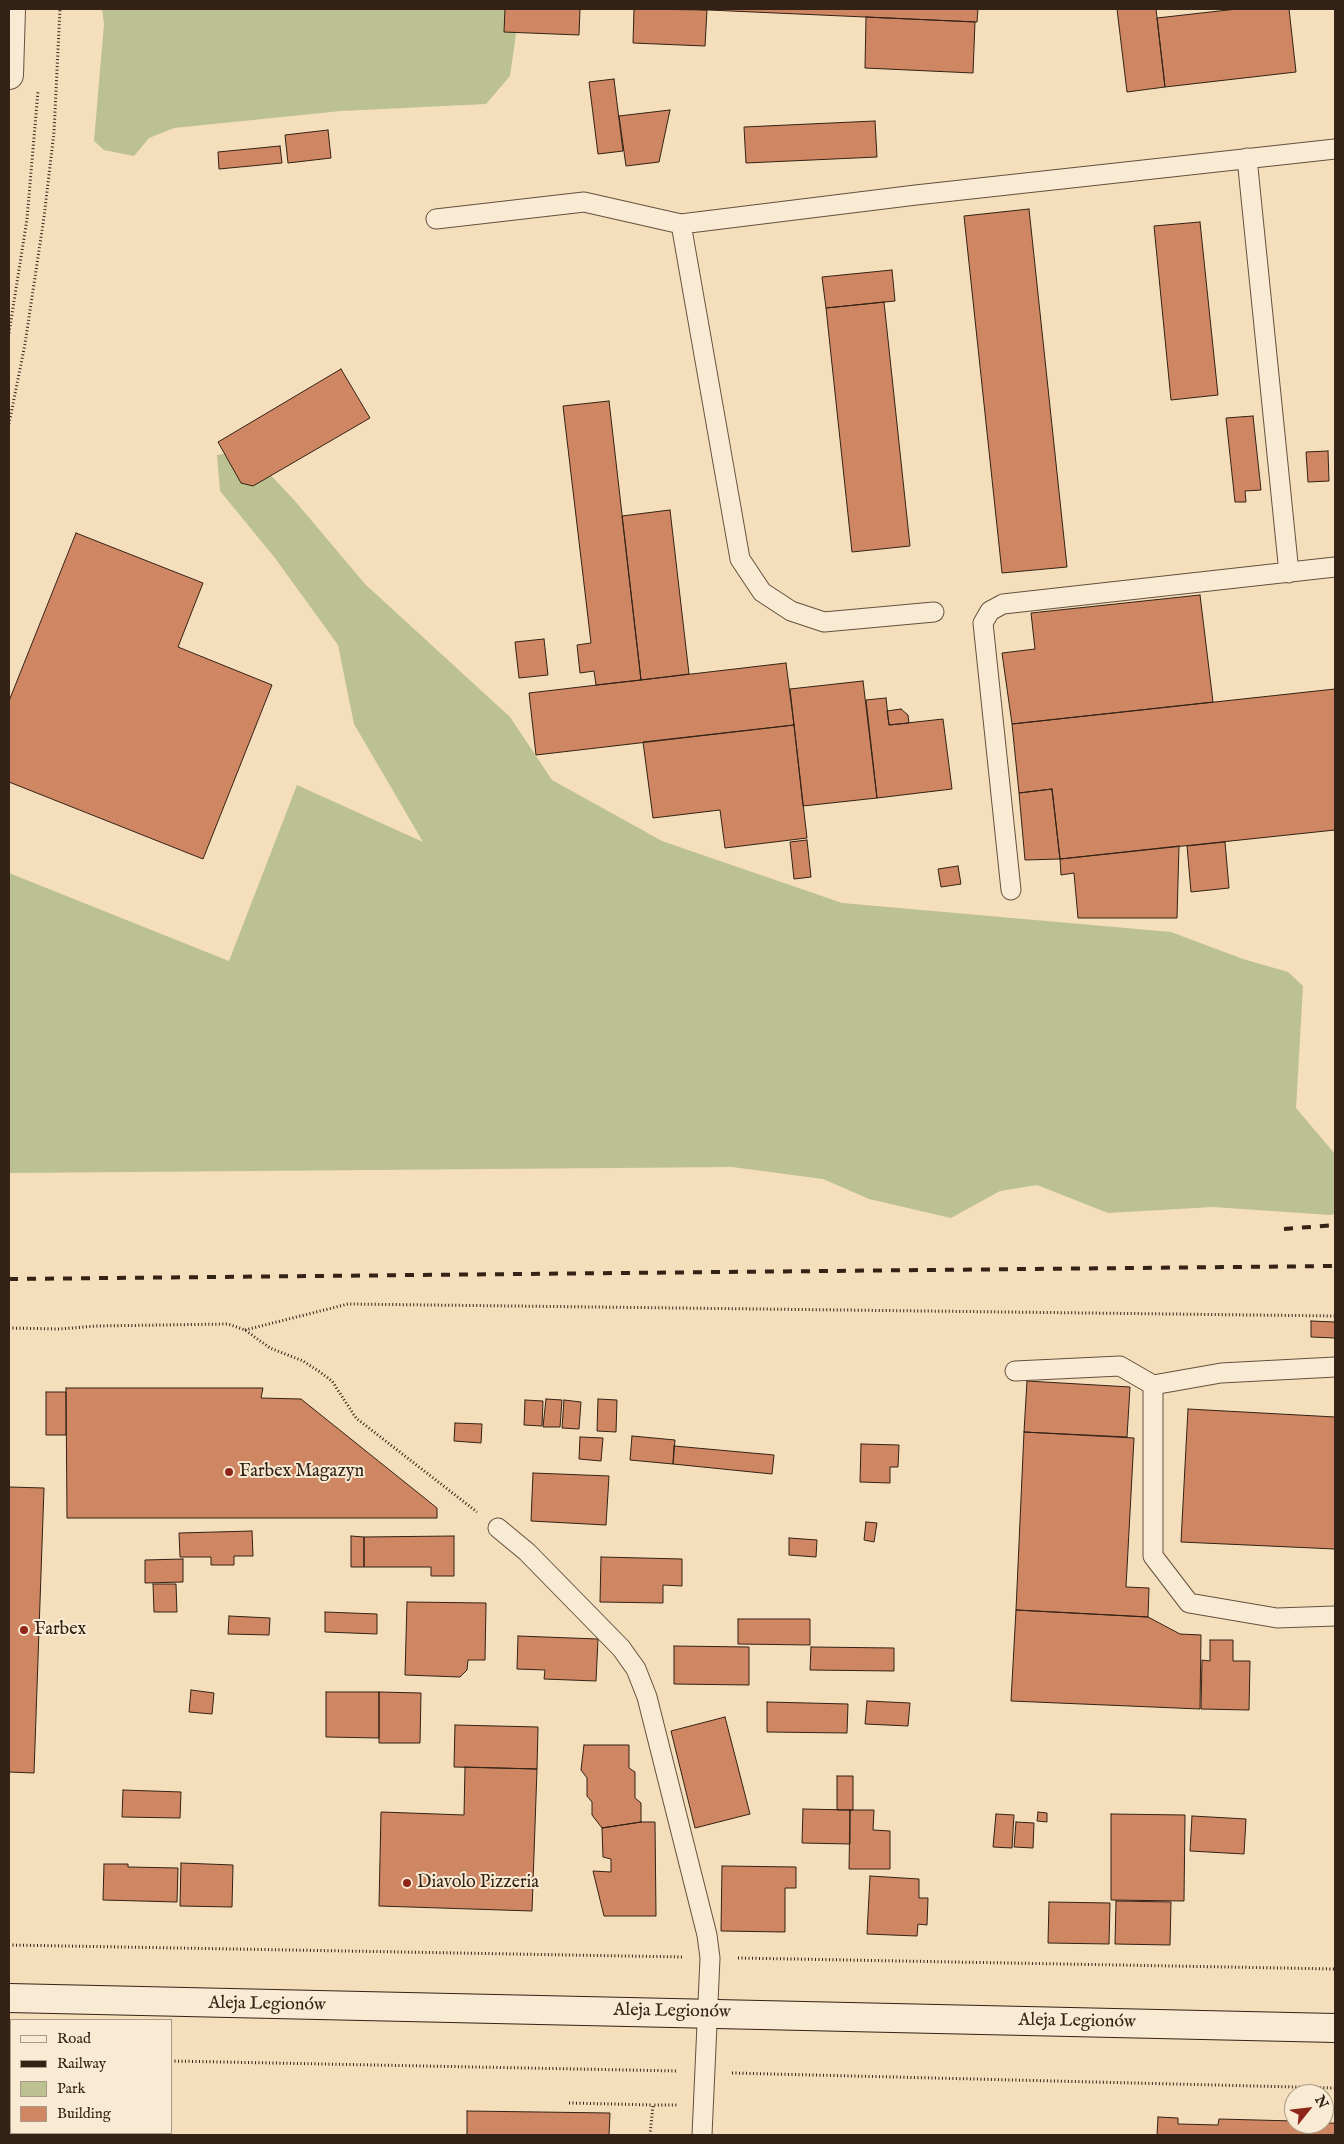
<!DOCTYPE html>
<meta charset="utf-8">
<style>
body{margin:0}
#map{position:relative;width:1344px;height:2144px;overflow:hidden;background:#f5debb;font-family:"IM FELL English",serif}
canvas{display:block}
.frame{position:absolute;inset:0;border:10px solid #332215;pointer-events:none}
.legend{position:absolute;left:10px;top:2019px;width:162px;height:115px;box-sizing:border-box;background:#f8ead3;border:1px solid #a99a87;margin:0;padding:6px 9px;list-style:none;font-size:15px;color:#332215}
.legend li{display:flex;align-items:center;gap:10px;height:25px}
.legend b{width:25px;border:1px solid #a99a87}
.north{position:absolute;left:1284px;top:2084px;width:50px;height:50px;box-sizing:border-box;background:#f8ead3;border:1px solid #a99a87;border-radius:50%;rotate:61deg;font-size:14px;font-weight:700;line-height:20px;text-align:center;color:#332215}
.north::after{content:'';display:block;margin:auto;width:18px;height:22px;background:#8f2418;clip-path:polygon(50% 0,100% 100%,50% 72%,0 100%)}
</style>
<div id="map">
<canvas width="1344" height="2144"></canvas>
<div class="frame"></div>
<ul class="legend">
<li><b style="height:6px;background:#f8ead3"></b>Road</li>
<li><b style="height:6px;background:#332215"></b>Railway</li>
<li><b style="height:14px;background:#bbc190"></b>Park</li>
<li><b style="height:14px;background:#cf8662"></b>Building</li>
</ul>
<div class="north">N</div>
</div>
<script>
const ctx = document.querySelector('canvas').getContext('2d');
ctx.lineJoin = 'round';
function fillPath(path, color) { ctx.fillStyle = color; ctx.fill(path, 'evenodd'); }
const toPath = rows => new Path2D(rows.map(r => 'M' + r).join(''));
function strokePath(path, color, width, dash) { ctx.strokeStyle = color; ctx.lineWidth = width; ctx.lineCap = dash ? 'butt' : 'round'; ctx.setLineDash(dash || []); ctx.stroke(path); }
function drawText(font, color, halo, rows, align = 'center') {
  ctx.font = font + ' "IM FELL English",serif'; ctx.lineWidth = 4; ctx.setLineDash([]); ctx.textBaseline = 'middle'; ctx.strokeStyle = halo; ctx.fillStyle = color; for (const [text, x, y, turn = 0] of rows) {
    ctx.save(); ctx.translate(x, y); ctx.rotate((+turn || 0) * Math.PI / 180); ctx.textAlign = isNaN(turn) ? turn : align; if (halo) ctx.strokeText(text, 0, 0); ctx.fillText(text, 0, 0); ctx.restore();
  }
}
const green = toPath([
 [102,9,511,9,516,34,510,76,486,104,341,111,174,128,149,138,134,156,104,150,94,141,104,24],
 [247,450,295,501,365,584,510,717,552,780,662,841,842,903,1171,932,1243,959,1288,972,1303,986,1296,1108,1335,1154,1335,1214,1330,1215,1213,1207,1108,1213,1037,1185,1000,1191,951,1218,869,1199,823,1179,732,1167,9,1173,9,873,229,961,297,785,423,842,354,724,338,645,275,558,220,491,217,455]
]);
const building = toPath([
 [505,9,580,9,579,35,504,32,505,9],
 [634,9,707,10,705,46,633,43,634,9],
 [686,9,978,9,977,22,686,9],
 [1117,9,1156,9,1165,87,1127,92,1117,9],
 [1237,9,1289,9,1296,72,1165,87,1157,18,1237,9],
 [866,17,975,22,973,73,865,68,866,17],
 [614,79,623,151,598,154,589,82,614,79],
 [670,110,659,162,626,166,619,116,670,110],
 [875,121,877,157,746,163,744,127,875,121],
 [328,130,331,158,288,163,285,135,328,130],
 [280,146,282,163,219,169,218,152,280,146],
 [1029,209,1067,567,1002,573,964,216,1029,209],
 [1200,222,1218,395,1171,400,1154,226,1200,222],
 [892,270,895,301,826,308,822,277,892,270],
 [884,302,910,546,852,552,826,308,884,302],
 [341,369,370,418,253,486,241,483,218,442,341,369],
 [609,401,641,680,596,685,594,671,580,673,577,645,591,643,563,406,609,401],
 [1253,416,1261,490,1245,491,1246,502,1235,502,1226,418,1253,416],
 [1328,451,1329,481,1308,482,1306,452,1328,451],
 [670,510,689,674,641,680,622,516,670,510],
 [76,533,203,583,178,647,272,685,203,859,9,782,9,701,76,533],
 [1200,595,1213,702,1012,724,1002,653,1035,649,1031,613,1200,595],
 [544,639,548,675,519,678,515,642,544,639],
 [786,663,794,725,536,755,529,693,786,663],
 [863,681,877,798,803,806,790,689,863,681],
 [1335,689,1335,830,1060,859,1052,789,1019,793,1012,724,1335,689],
 [886,698,889,725,943,719,952,789,877,798,866,700,886,698],
 [901,709,908,715,909,723,889,725,887,711,901,709],
 [794,725,807,838,725,848,720,810,653,818,643,742,794,725],
 [1052,789,1060,859,1025,860,1019,793,1052,789],
 [807,840,811,877,794,879,790,842,807,840],
 [1225,842,1229,888,1191,892,1187,846,1225,842],
 [1179,846,1177,918,1078,918,1074,873,1061,875,1060,859,1179,846],
 [958,866,961,884,941,887,938,869,958,866],
 [1311,1321,1335,1322,1335,1338,1311,1337,1311,1321],
 [1027,1381,1130,1387,1127,1437,1024,1432,1027,1381],
 [66,1388,263,1388,261,1398,301,1399,437,1508,437,1518,67,1518,66,1388],
 [46,1392,66,1392,66,1435,46,1435,46,1392],
 [546,1399,562,1400,560,1427,543,1427,546,1399],
 [598,1399,617,1400,616,1432,597,1431,598,1399],
 [525,1400,543,1401,542,1426,524,1425,525,1400],
 [564,1400,581,1402,579,1429,562,1428,564,1400],
 [1188,1409,1335,1417,1335,1549,1181,1542,1188,1409],
 [455,1423,482,1424,481,1443,454,1441,455,1423],
 [1024,1432,1134,1438,1126,1587,1149,1588,1148,1617,1016,1610,1024,1432],
 [632,1436,675,1440,673,1464,630,1460,632,1436],
 [580,1437,603,1438,601,1461,579,1459,580,1437],
 [861,1444,899,1445,898,1467,890,1467,890,1483,860,1482,861,1444],
 [674,1446,774,1455,772,1474,673,1464,674,1446],
 [533,1473,609,1476,606,1525,531,1521,533,1473],
 [9,1487,44,1488,34,1773,9,1772,9,1487],
 [866,1522,877,1523,874,1542,864,1540,866,1522],
 [252,1531,253,1556,234,1556,234,1565,211,1565,211,1557,180,1557,179,1533,252,1531],
 [351,1536,364,1537,364,1567,351,1567,351,1536],
 [454,1536,454,1576,431,1576,431,1567,364,1567,364,1537,454,1536],
 [789,1538,817,1540,816,1557,789,1555,789,1538],
 [601,1557,682,1559,682,1586,663,1585,663,1603,600,1602,601,1557],
 [183,1559,183,1582,145,1583,145,1560,183,1559],
 [153,1584,176,1584,177,1612,154,1612,153,1584],
 [407,1602,486,1603,485,1660,468,1660,467,1670,460,1677,405,1675,407,1602],
 [1016,1610,1148,1617,1180,1634,1201,1635,1200,1709,1011,1701,1016,1610],
 [325,1612,377,1614,377,1634,325,1632,325,1612],
 [229,1616,270,1618,269,1635,228,1634,229,1616],
 [738,1619,810,1619,810,1645,738,1644,738,1619],
 [518,1636,598,1639,596,1681,544,1679,545,1670,517,1669,518,1636],
 [1210,1640,1233,1640,1233,1661,1250,1661,1249,1710,1201,1709,1202,1660,1210,1661,1210,1640],
 [674,1646,749,1647,749,1685,674,1684,674,1646],
 [811,1647,894,1648,894,1671,810,1670,811,1647],
 [191,1690,214,1693,212,1714,189,1712,191,1690],
 [326,1692,379,1692,379,1738,326,1737,326,1692],
 [379,1692,421,1693,420,1743,379,1743,379,1692],
 [867,1701,910,1703,908,1726,865,1724,867,1701],
 [767,1702,848,1704,847,1733,767,1732,767,1702],
 [725,1717,750,1814,695,1828,671,1731,725,1717],
 [455,1725,538,1727,537,1769,454,1767,455,1725],
 [584,1745,629,1745,629,1768,635,1772,635,1798,641,1803,641,1822,602,1828,592,1815,592,1802,587,1796,587,1778,581,1770,584,1745],
 [465,1767,537,1769,532,1911,379,1906,381,1812,464,1815,465,1767],
 [837,1776,853,1776,853,1810,837,1810,837,1776],
 [123,1790,181,1792,180,1818,122,1817,123,1790],
 [803,1809,850,1810,850,1844,802,1843,803,1809],
 [850,1810,874,1810,873,1830,890,1831,890,1869,849,1869,850,1810],
 [1038,1812,1047,1813,1047,1822,1037,1821,1038,1812],
 [996,1814,1014,1815,1012,1848,993,1847,996,1814],
 [1111,1814,1185,1815,1184,1901,1111,1900,1111,1814],
 [1192,1816,1246,1819,1244,1854,1190,1851,1192,1816],
 [641,1822,655,1822,656,1916,604,1916,593,1871,611,1872,611,1859,603,1857,602,1828,641,1822],
 [1016,1822,1034,1823,1033,1848,1014,1847,1016,1822],
 [181,1863,233,1865,232,1907,180,1906,181,1863],
 [104,1864,128,1864,128,1867,178,1868,177,1902,103,1900,104,1864],
 [722,1866,796,1867,796,1888,785,1888,785,1932,721,1931,722,1866],
 [870,1876,919,1879,919,1898,928,1898,927,1925,918,1924,917,1936,867,1934,870,1876],
 [1116,1901,1171,1902,1170,1945,1115,1944,1116,1901],
 [1049,1902,1110,1903,1109,1944,1048,1943,1049,1902],
 [9,2101,11,2101,11,2133,17,2133,17,2135,9,2135,9,2101],
 [467,2111,610,2113,609,2135,467,2135,467,2111],
 [1158,2117,1178,2118,1178,2124,1218,2125,1219,2119,1294,2121,1294,2124,1335,2123,1335,2135,1157,2135,1158,2117]
]);
const path = toPath([
 [9,333,27,219,38,91],
 [9,424,25,344,44,217,54,132,60,9],
 [9,1328,60,1329,96,1326,228,1324,245,1330,270,1348,303,1361,320,1372,332,1381,356,1418,477,1512],
 [245,1330,348,1304,1335,1316],
 [9,1945,682,1957],
 [738,1958,1335,1969],
 [9,2057,11,2057],
 [171,2061,678,2071],
 [732,2073,1335,2088],
 [569,2103,653,2105],
 [650,2135,653,2105,677,2105]
]);
const service = toPath([
 [1247,158,1289,573],
 [436,219,584,202,681,224,916,195,1335,149],
 [681,224,740,559,762,592,791,611,824,622,934,612],
 [1011,890,983,623,990,611,1003,604,1335,567],
 [1015,1371,1120,1366,1153,1385,1221,1373,1335,1367],
 [1153,1385,1153,1556,1189,1603,1277,1618,1335,1616],
 [498,1528,527,1552,621,1648,636,1669,647,1697,707,1935,710,1958,702,2135]
]);
const tertiary = toPath([
 [9,75,11,9]
]);
const secondary = toPath([
 [9,1998,1335,2028]
]);
const rail = toPath([
 [1284,1229,1335,1225],
 [9,1279,1335,1266]
]);
const markers = [
 [229,1472,5,"#8f2418"],
 [24,1630,5,"#8f2418"],
 [407,1883,5,"#8f2418"]
];
const poiNames = [
 ["Farbex Magazyn",239,1472],
 ["Farbex",34,1630],
 ["Diavolo Pizzeria",417,1883]
];
const streetNames = [
 ["Aleja Legionów",267,2005,1],
 ["Aleja Legionów",672,2012,1],
 ["Aleja Legionów",1077,2022,1]
];
fillPath(green, '#bbc190');
fillPath(building, '#cf8662');
strokePath(building, '#332215', 1);
strokePath(service, '#64513e', 21);
strokePath(tertiary, '#64513e', 30);
strokePath(secondary, '#332215', 30);
strokePath(path, '#332215', 3, [1, 2.5]);
strokePath(service, '#f8ead3', 19);
strokePath(tertiary, '#f8ead3', 28);
strokePath(secondary, '#f8ead3', 28);
strokePath(rail, '#332215', 4, [9, 9]);
for (const [x, y, r, color] of markers) { const dot = new Path2D(); dot.arc(x, y, r, 0, 2 * Math.PI); ctx.fillStyle = color; ctx.fill(dot); strokePath(dot, '#f8ead3', 2); }
drawText('18px', '#332215', '#f8ead3', poiNames, 'left');
drawText('18px', '#332215', '#f8ead3', streetNames);
</script>
